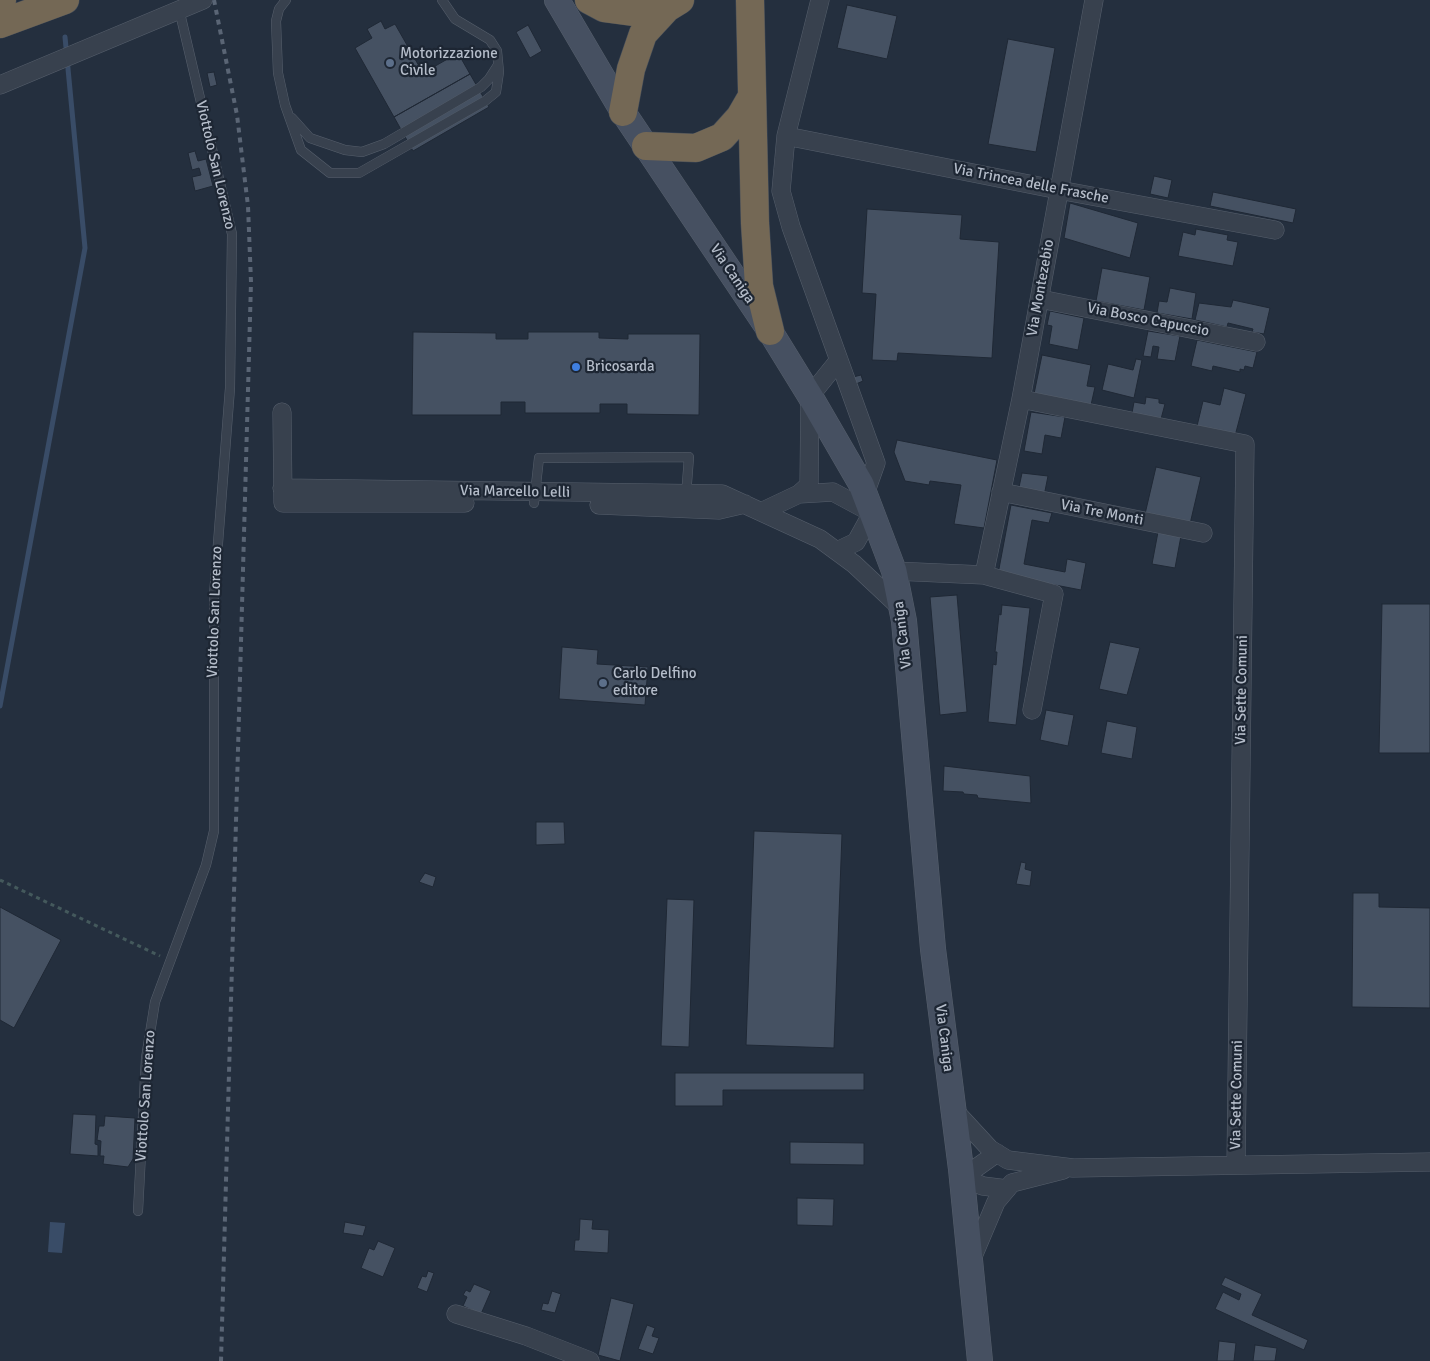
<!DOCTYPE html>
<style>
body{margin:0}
canvas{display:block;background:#242f3e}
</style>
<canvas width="1430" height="1361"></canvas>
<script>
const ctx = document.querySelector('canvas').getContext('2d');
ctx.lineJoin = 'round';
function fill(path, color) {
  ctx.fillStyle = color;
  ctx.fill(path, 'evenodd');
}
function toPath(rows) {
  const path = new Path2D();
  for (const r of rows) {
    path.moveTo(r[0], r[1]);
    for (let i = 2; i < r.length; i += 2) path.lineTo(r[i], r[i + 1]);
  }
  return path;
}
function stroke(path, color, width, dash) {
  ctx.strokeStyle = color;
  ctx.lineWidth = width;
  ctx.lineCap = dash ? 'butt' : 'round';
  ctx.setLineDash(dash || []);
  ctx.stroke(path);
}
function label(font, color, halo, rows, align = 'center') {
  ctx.font = font + ' Signika,sans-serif';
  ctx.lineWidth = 4.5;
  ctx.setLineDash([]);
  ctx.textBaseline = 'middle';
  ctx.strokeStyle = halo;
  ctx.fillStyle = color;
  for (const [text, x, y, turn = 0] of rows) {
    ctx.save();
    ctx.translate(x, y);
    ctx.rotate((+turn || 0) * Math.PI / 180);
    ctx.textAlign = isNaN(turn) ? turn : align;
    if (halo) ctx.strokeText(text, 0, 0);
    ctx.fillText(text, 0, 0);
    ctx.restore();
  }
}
const water = toPath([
 [50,1222,65,1223,62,1253,48,1252]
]);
const stream = toPath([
 [0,706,85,248,65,37]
]);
const building = toPath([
 [847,5,897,16,887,59,837,48,847,5],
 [381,21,385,29,395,24,423,73,458,53,470,74,394,117,355,48,372,38,367,29,381,21],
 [528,25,542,51,530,58,516,32,528,25],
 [1008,39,1055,48,1036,152,988,144,1008,39],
 [214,72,217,85,210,87,207,73,214,72],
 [470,74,489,107,413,151,394,117,470,74],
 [195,151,198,161,206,159,213,186,195,191,192,177,201,175,199,168,192,170,188,153,195,151],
 [1154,176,1172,180,1168,198,1150,194,1154,176],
 [1213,192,1296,209,1293,223,1210,206,1213,192],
 [1070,203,1138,223,1130,258,1064,238,1070,203],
 [867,209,962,215,960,239,999,242,992,358,898,353,897,361,872,360,876,294,862,293,867,209],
 [1196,229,1228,235,1227,240,1238,242,1233,266,1178,256,1183,232,1195,235,1196,229],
 [1102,268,1150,277,1144,310,1096,301,1102,268],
 [1170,288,1196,293,1192,319,1157,313,1159,301,1167,302,1170,288],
 [1233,300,1270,308,1264,334,1252,332,1253,329,1228,323,1227,327,1195,320,1199,303,1231,307,1233,300],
 [1050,311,1084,318,1078,350,1049,344,1052,326,1047,325,1050,311],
 [1148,331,1180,336,1175,361,1157,359,1159,347,1153,346,1151,357,1143,356,1148,331],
 [413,332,496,333,496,339,528,339,528,332,599,332,599,338,628,339,628,334,700,334,699,415,627,414,627,404,600,404,600,413,525,413,525,402,501,402,501,415,412,415,413,332],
 [1197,340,1257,352,1253,368,1245,366,1244,370,1240,369,1240,372,1213,366,1212,371,1191,366,1197,340],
 [1042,355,1091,365,1087,386,1095,387,1091,405,1034,394,1042,355],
 [1136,359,1142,360,1134,398,1102,390,1108,364,1133,370,1136,359],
 [861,375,863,381,856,384,853,377,861,375],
 [1224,388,1246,394,1235,436,1197,426,1203,401,1220,405,1224,388],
 [1146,397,1159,399,1159,403,1165,404,1161,419,1132,413,1134,402,1145,404,1146,397],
 [1031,412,1065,417,1061,438,1045,435,1042,454,1024,451,1031,412],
 [897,440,997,460,984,528,954,524,961,485,930,481,929,485,905,481,894,452,897,440],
 [1156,467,1201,477,1190,524,1145,514,1156,467],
 [1022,473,1048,476,1044,496,1018,492,1022,473],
 [1011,505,1052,513,1049,523,1032,520,1024,564,1065,572,1067,559,1086,563,1081,590,998,574,1011,505],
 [1158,532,1181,536,1175,568,1152,564,1158,532],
 [957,595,967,712,940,715,930,597,957,595],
 [1382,604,1430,604,1430,753,1379,753,1382,604],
 [1002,605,1030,608,1016,725,988,722,993,664,996,665,997,652,995,652,999,614,1001,615,1002,605],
 [1110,642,1140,648,1127,695,1099,689,1110,642],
 [562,647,598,650,597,664,648,667,645,705,559,699,562,647],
 [1046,710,1074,715,1068,746,1040,740,1046,710],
 [1107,721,1137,727,1132,759,1101,753,1107,721],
 [944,766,1030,776,1031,803,978,798,977,795,964,794,963,792,943,791,944,766],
 [536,822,564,822,565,844,536,845,536,822],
 [754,831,842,834,834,1048,746,1045,754,831],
 [1021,862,1026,863,1025,869,1032,871,1030,886,1016,884,1021,862],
 [425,873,436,877,433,887,419,882,425,873],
 [1353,893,1379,893,1379,907,1430,908,1430,1008,1352,1007,1353,893],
 [667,899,694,900,689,1047,661,1046,667,899],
 [0,907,61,940,14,1028,0,1020,0,907],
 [675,1073,864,1073,864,1090,723,1090,723,1106,675,1106,675,1073],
 [73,1114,96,1115,95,1144,98,1145,98,1156,70,1154,73,1114],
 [105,1116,135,1118,133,1159,128,1167,103,1164,104,1156,100,1156,101,1141,97,1140,99,1126,104,1126,105,1116],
 [790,1142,864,1143,864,1165,790,1164,790,1142],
 [797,1198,834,1199,833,1226,797,1225,797,1198],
 [580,1219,593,1220,592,1229,609,1230,608,1253,574,1251,575,1240,579,1240,580,1219],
 [345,1222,366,1226,363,1236,343,1233,345,1222],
 [378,1241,395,1248,383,1277,361,1268,369,1248,374,1250,378,1241],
 [428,1271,434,1273,427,1292,417,1288,422,1276,426,1277,428,1271],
 [1225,1277,1262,1294,1252,1315,1308,1340,1304,1350,1215,1309,1223,1292,1239,1300,1241,1294,1221,1285,1225,1277],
 [474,1284,491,1291,481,1314,463,1306,467,1297,463,1295,466,1290,470,1292,474,1284],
 [552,1291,561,1294,555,1313,541,1310,543,1303,548,1304,552,1291],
 [611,1298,634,1304,620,1361,598,1355,611,1298],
 [647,1325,655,1328,652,1336,659,1338,653,1354,638,1349,647,1325],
 [1219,1341,1236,1343,1234,1361,1217,1361,1219,1341],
 [1255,1345,1277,1348,1275,1361,1253,1361,1255,1345]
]);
const path = toPath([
 [0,880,160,956]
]);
const lane = toPath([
 [286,0,279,9,276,21,278,73,285,105,301,150,330,173,359,173,485,101,496,92,499,72,497,51,490,40,455,19,442,0],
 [292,118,310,138,345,150,362,152,384,144,481,87,489,79,498,65],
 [534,503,539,458,689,457,686,496],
 [138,1211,146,1058,155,1002,206,865,214,831,214,595,230,388,232,234,179,9]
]);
const street = toPath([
 [820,0,786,136,781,191,791,227,876,463,865,494],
 [0,85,203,0],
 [786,136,1059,190,1275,230],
 [1040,299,1256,342],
 [1021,399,1245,444,1236,1165],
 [282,412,283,503,465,503],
 [282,488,722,494,820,539,854,564,902,609],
 [1001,492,1203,533],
 [799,494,833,492,872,513,856,542,837,551],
 [599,505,719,510,745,504],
 [763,511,799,494,809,485,810,396,839,360],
 [894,571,984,575,1021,399,1094,0],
 [984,575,1054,594,1032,710],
 [954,1110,990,1149,1008,1160,1073,1168,1430,1162],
 [997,1153,962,1178,983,1186,1007,1189],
 [971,1261,996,1202,1012,1183,1063,1170],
 [456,1314,526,1336,590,1361]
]);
const secondary = toPath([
 [557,0,623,112,770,331,810,396,861,484,894,571,904,621,933,949,961,1169,980,1361]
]);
const highway = toPath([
 [589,0,604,8,634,12,667,8],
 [750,0,755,223,759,286,770,331],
 [0,1,2,0],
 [0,24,65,0],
 [623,112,631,69,643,34,667,8,680,0],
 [646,146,696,148,722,137,740,117,751,98]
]);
const rail = toPath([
 [214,0,237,115,248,206,251,282,221,1361]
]);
const markers = [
 [390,63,5,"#5c6f8a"],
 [576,367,5,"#3f7fe0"],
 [603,683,5,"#5c6f8a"]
];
const poiNames = [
 ["Motorizzazione",400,54],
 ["Civile",400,71],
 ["Bricosarda",586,367],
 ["Carlo Delfino",613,674],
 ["editore",613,691]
];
const streetNames = [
 ["Viottolo San Lorenzo",215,165,77],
 ["Via Trincea delle Frasche",1031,184,11],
 ["Via Caniga",732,274,56],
 ["Via Montezebio",1041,288,-80],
 ["Via Bosco Capuccio",1148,320,11],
 ["Via Marcello Lelli",515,492,1],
 ["Via Tre Monti",1102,513,11],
 ["Viottolo San Lorenzo",215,612,-88],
 ["Via Caniga",903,635,-97],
 ["Via Sette Comuni",1242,690,-89],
 ["Via Caniga",944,1038,83],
 ["Via Sette Comuni",1237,1095,-89],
 ["Viottolo San Lorenzo",146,1096,-86]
];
fill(water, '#394c67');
stroke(stream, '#394c67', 5);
fill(building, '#455162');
stroke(building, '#1f2835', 1);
stroke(lane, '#565f6c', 10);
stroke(street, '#565f6c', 19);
stroke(secondary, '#565f6c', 26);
stroke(highway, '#434c59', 29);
stroke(path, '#44595c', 3, [4, 4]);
stroke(lane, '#38414e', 9);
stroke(street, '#38414e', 18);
stroke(secondary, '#465061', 25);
stroke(highway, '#746855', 28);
stroke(rail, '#5a6575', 4, [5, 5]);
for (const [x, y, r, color] of markers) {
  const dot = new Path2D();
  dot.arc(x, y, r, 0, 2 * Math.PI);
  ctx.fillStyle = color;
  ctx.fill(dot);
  stroke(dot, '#1d2633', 2);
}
label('15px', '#b4bcc9', '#1d2633', poiNames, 'left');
label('15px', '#b4bcc9', '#1d2633', streetNames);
</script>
